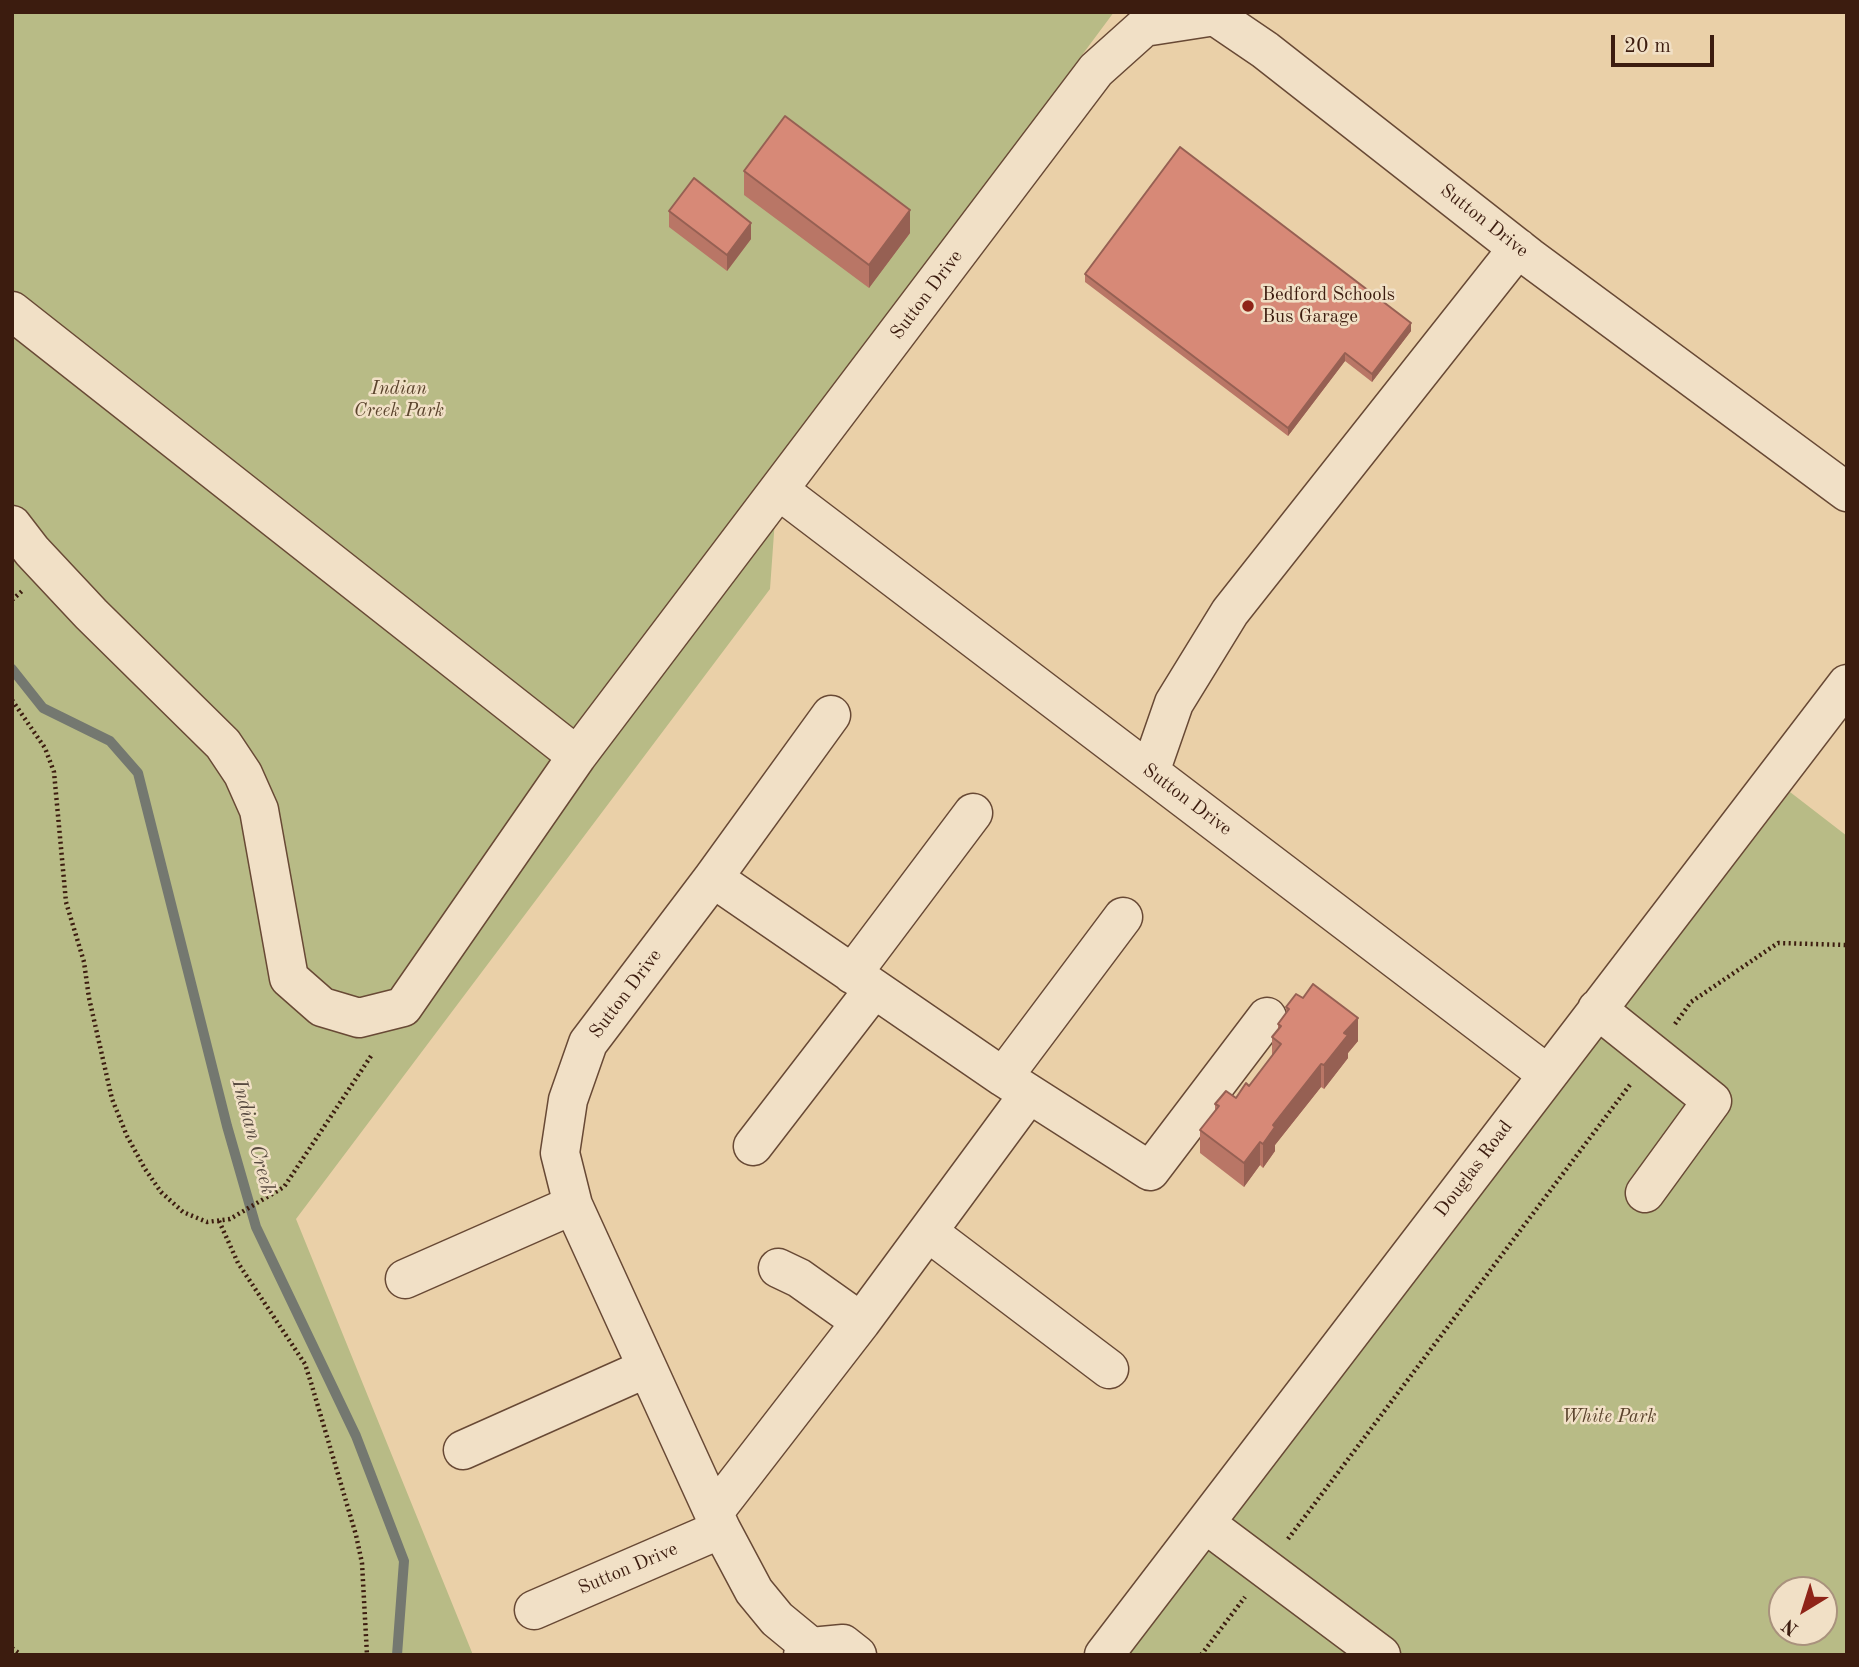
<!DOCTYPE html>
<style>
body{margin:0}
#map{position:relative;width:1859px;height:1667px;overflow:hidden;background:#ead0a8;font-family:"Old Standard TT",serif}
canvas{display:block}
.frame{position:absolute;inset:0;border:14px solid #3c1c0f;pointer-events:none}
.north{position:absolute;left:1768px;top:1576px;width:70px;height:70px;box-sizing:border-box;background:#f1e0c6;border:2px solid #a9927d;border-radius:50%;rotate:218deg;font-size:19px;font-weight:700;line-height:28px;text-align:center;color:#3c1c0f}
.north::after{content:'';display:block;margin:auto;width:24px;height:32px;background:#8f2418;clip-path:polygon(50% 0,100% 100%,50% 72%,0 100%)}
.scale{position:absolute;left:1611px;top:35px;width:103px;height:32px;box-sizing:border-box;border:4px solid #3c1c0f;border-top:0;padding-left:9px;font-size:21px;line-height:24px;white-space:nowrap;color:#3c1c0f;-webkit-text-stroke:5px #f1e0c6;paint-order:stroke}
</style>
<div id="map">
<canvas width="1859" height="1667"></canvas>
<div class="frame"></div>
<div class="north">N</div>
<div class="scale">20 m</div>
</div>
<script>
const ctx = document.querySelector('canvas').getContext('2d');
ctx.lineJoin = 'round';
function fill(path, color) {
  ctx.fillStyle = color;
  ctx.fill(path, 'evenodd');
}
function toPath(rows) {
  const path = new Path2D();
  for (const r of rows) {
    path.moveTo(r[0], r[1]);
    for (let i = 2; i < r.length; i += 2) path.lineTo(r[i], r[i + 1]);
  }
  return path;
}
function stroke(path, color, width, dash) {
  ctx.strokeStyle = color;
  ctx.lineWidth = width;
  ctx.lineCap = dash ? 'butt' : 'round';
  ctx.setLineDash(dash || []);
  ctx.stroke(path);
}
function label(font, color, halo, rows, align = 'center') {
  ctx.font = font + ' "Old Standard TT",serif';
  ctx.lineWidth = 5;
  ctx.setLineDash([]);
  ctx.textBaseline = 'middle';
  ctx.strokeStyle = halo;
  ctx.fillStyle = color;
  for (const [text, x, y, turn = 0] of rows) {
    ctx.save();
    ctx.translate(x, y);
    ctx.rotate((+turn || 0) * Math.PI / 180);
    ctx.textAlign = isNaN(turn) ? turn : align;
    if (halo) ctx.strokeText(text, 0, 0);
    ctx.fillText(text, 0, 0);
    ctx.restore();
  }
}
const green = toPath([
 [12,12,1114,12,779,463,770,589,296,1219,473,1655,12,1655],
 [1790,792,1847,836,1847,1655,1125,1655],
 [1782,1590,1824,1590,1824,1632,1782,1632]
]);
const stream = toPath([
 [12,669,43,708,110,741,138,773,227,1126,256,1227,356,1436,404,1561,397,1655]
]);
const path = toPath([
 [12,600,22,591],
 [12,700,45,748,54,772,66,902,84,962,89,998,112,1099,127,1136,145,1169,161,1192,183,1212,207,1222,230,1219,284,1187,373,1053],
 [1675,1024,1691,1002,1778,943,1847,945],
 [219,1221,238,1263,305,1364,312,1386,356,1535,362,1563,367,1655],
 [1288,1539,1632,1082],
 [12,1648,21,1655],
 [1201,1655,1245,1597]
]);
const minor = toPath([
 [12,311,577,756,1096,70,1144,27,1215,16,1265,50,1529,257,1847,492],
 [780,491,1547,1074],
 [12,525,32,551,91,614,223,744,243,774,259,810,289,978,322,1007,359,1018,403,1007,577,756],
 [1150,772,1174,703,1230,612,1518,248],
 [713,878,1003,1077,1150,1171,1267,1017],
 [852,974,973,813],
 [1597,1009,1712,1101,1645,1193],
 [1003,1077,1123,917],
 [753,1146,874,989],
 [928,1232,1109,1369],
 [778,1268,799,1278,861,1322],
 [405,1279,573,1205],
 [463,1450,647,1368],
 [714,1512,861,1322,1029,1094],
 [1206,1524,1381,1655],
 [534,1610,721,1529],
 [803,1655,811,1647,843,1644,857,1655],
 [813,1655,811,1647,777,1619,754,1591,721,1529,573,1205,560,1153,568,1100,588,1043,713,878,831,715],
 [1104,1655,1847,684]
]);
const wall = toPath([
 [744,171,910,233,869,288,744,195],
 [669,211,751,239,727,271,669,227],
 [1085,274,1411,331,1372,382,1345,361,1288,436,1085,282],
 [1286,1007,1358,1041,1348,1053,1348,1058,1324,1089,1321,1087,1275,1145,1275,1151,1263,1168,1260,1165,1244,1187,1200,1153,1200,1130,1215,1111,1215,1104,1236,1098,1249,1086,1272,1056,1272,1037,1278,1029,1278,1024,1286,1014]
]);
const shadedWall = toPath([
 [910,210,910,233,869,288,869,265],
 [751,223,751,239,727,271,727,255],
 [1411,323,1411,331,1372,382,1372,374],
 [1345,353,1345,361,1288,436,1288,428],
 [1358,1018,1358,1041,1348,1053,1348,1058,1324,1089,1324,1065,1344,1033],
 [1321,1064,1321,1087,1275,1145,1275,1151,1263,1168,1263,1144,1273,1125],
 [1260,1142,1260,1165,1244,1187,1244,1163]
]);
const building = toPath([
 [785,116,910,210,869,265,744,171,785,116],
 [1180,147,1411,323,1372,374,1345,353,1288,428,1085,274,1180,147],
 [694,178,751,223,727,255,669,211,694,178],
 [1313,984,1358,1018,1344,1033,1348,1035,1324,1065,1321,1064,1273,1125,1275,1127,1263,1144,1260,1142,1244,1163,1200,1130,1219,1106,1215,1104,1226,1091,1236,1098,1246,1083,1249,1086,1281,1044,1272,1037,1281,1026,1278,1024,1289,1009,1286,1007,1296,994,1303,998,1313,984]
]);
const markers = [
 [1248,306,7,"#8f2418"]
];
const streetNames = [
 ["Sutton Drive",1484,221,38],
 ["Sutton Drive",927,295,-53],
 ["Sutton Drive",1187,800,37],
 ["Sutton Drive",626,994,-53],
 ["Douglas Road",1474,1169,-53],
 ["Sutton Drive",628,1569,-23]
];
const poiNames = [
 ["Bedford Schools",1262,295],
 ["Bus Garage",1262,317]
];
const parkNames = [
 ["Indian",399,389],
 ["Creek Park",399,411],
 ["White Park",1609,1417]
];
const waterNames = [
 ["Indian Creek",253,1137,75]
];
fill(green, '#b8bb86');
stroke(stream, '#747870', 10);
stroke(minor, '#684935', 41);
stroke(path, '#3c1c0f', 4.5, [2, 3.5]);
stroke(minor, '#f1e0c6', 38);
fill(wall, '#b97666');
fill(shadedWall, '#966053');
fill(building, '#d78977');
stroke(building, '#966053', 2);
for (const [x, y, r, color] of markers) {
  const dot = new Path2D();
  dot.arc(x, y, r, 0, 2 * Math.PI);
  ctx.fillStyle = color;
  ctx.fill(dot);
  stroke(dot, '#f1e0c6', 2.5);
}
label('19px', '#3c1c0f', '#f1e0c6', streetNames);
label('19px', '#3c1c0f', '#f1e0c6', poiNames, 'left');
label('italic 19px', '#5b442d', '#f1e0c6', parkNames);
label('italic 21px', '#584a40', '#f1e0c6', waterNames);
</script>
